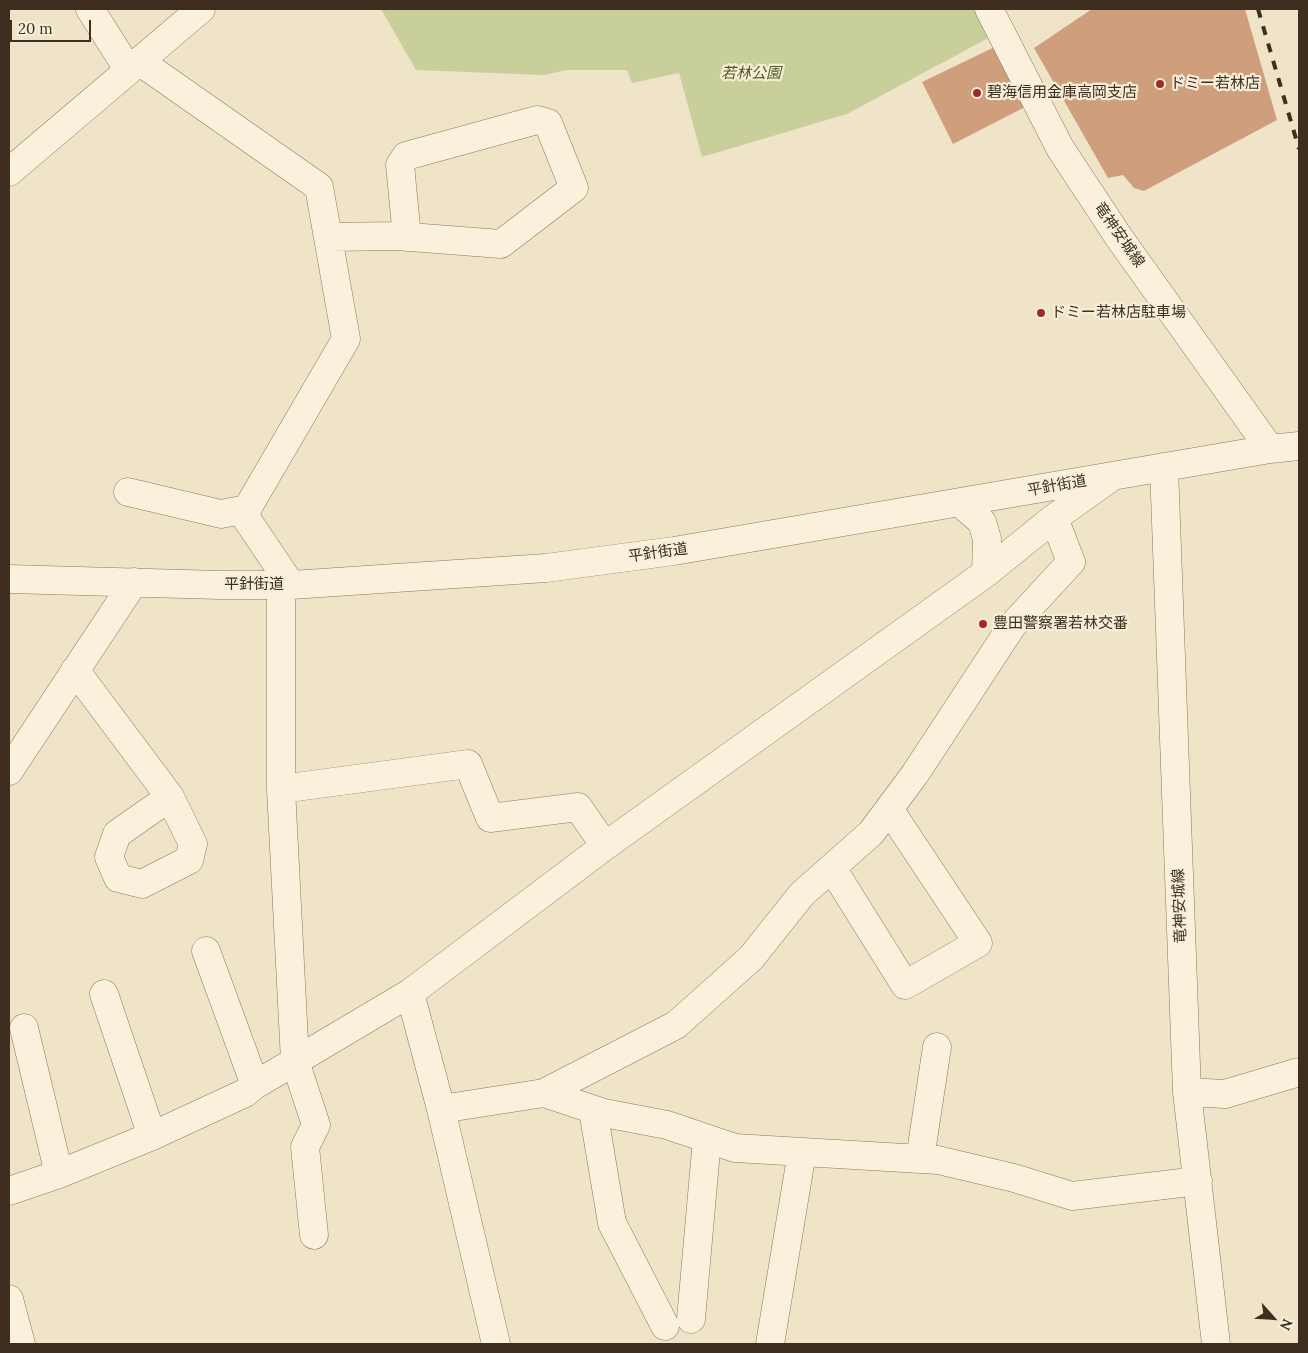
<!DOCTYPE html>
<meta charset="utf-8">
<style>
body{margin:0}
#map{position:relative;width:1308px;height:1353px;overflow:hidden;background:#f0e4c8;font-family:Lora,serif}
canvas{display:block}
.frame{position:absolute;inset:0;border:10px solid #3d2e20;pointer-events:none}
.north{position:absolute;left:1248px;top:1293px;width:50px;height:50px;-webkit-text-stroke:4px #f7eed8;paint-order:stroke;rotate:116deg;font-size:14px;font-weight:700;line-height:20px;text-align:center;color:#3d2e20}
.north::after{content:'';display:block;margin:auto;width:18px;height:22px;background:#3d2e20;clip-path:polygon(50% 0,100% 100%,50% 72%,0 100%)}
.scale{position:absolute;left:10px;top:20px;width:81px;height:22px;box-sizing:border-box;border:2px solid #3d2e20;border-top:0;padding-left:6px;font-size:15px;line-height:18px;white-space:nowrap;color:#3d2e20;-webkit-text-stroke:4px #f7eed8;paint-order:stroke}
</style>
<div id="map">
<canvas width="1308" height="1353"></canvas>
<div class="frame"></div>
<div class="north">N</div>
<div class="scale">20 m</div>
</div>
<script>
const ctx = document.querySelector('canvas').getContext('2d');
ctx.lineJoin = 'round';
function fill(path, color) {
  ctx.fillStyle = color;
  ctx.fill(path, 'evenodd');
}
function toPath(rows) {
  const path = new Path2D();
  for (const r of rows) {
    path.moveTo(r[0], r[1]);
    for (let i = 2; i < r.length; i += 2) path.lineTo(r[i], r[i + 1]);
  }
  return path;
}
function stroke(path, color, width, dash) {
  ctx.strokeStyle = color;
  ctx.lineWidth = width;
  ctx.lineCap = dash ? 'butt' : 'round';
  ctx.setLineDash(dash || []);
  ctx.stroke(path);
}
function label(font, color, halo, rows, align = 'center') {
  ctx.font = font + ' Lora,"Noto Sans JP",serif';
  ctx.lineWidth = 4.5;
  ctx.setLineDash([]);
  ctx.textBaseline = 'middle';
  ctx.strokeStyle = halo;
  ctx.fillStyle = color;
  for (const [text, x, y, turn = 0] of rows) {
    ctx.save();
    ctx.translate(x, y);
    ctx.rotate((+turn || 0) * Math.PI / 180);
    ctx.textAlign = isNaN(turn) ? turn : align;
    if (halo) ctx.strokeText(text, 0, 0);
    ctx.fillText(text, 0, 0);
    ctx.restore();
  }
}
const green = toPath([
 [381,9,978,9,994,35,847,114,702,157,679,73,632,83,627,70,567,70,544,75,416,70]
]);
const building = toPath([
 [1092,9,1245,9,1277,120,1144,191,1134,188,1123,175,1108,178,1034,48],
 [1003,43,1031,104,953,144,922,82]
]);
const minor = toPath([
 [90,9,128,69],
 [989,9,1060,148,1120,239,1270,449],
 [139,61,319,187,346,339,247,509,246,518,291,585],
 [9,172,201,9],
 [330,237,397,236,501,244,574,188,548,123,537,120,406,156,400,165,407,237],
 [1164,467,1187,1092,1216,1344],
 [128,492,221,514,247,509],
 [960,503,982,522,987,539,986,573],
 [9,579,220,585,291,585,546,568,674,551,1270,449,1299,446],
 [281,585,281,789,295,1061,316,1125,305,1147,314,1235],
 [75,670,170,797,193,844,189,860,142,884,118,878,109,857,117,834,170,797],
 [9,771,134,582],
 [281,789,468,764,490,818,578,807,605,846],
 [832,868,905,985,978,943,889,809],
 [206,951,255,1085],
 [410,993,441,1109,496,1344],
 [104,994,152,1136],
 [24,1028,59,1174],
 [1187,1092,1225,1094,1299,1072],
 [544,1093,604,1113,667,1125,735,1148,938,1160,1014,1178,1072,1196,1198,1181],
 [441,1109,544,1093,676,1025,751,958,802,894,871,833,915,774,1012,626,1071,562,1054,518],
 [593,1110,612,1223,665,1326],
 [920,1159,937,1047],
 [9,1191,59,1174,152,1136,245,1093,255,1085,410,993,605,846,986,573,1054,518,1113,476],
 [9,1299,21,1344],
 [691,1319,707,1139],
 [770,1344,802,1152]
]);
const rail = toPath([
 [1258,9,1299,149]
]);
const markers = [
 [1160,84,5,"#9e2a2b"],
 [977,93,5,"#9e2a2b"],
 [1041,313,5,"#9e2a2b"],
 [983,624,5,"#9e2a2b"]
];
const parkNames = [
 ["若林公園",751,74]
];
const poiNames = [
 ["ドミー若林店",1170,84],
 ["碧海信用金庫高岡支店",987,93],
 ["ドミー若林店駐車場",1051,313],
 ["豊田警察署若林交番",993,624]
];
const streetNames = [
 ["竜神安城線",1119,235,55],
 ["平針街道",1057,486,-10],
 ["平針街道",658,553,-8],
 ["平針街道",254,585],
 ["竜神安城線",1180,906,-92]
];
fill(green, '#c9cf9b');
fill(building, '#cf9f7d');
stroke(minor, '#8d765c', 29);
stroke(minor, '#faf1dc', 28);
stroke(rail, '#3d2e20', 4, [9, 9]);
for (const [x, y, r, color] of markers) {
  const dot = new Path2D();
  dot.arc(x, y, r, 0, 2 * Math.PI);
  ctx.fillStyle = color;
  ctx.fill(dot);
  stroke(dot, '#f7eed8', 2);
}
label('italic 15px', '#4d5a26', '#f7eed8', parkNames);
label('15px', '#3d2e20', '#f7eed8', poiNames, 'left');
label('15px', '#3d2e20', '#f7eed8', streetNames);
</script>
